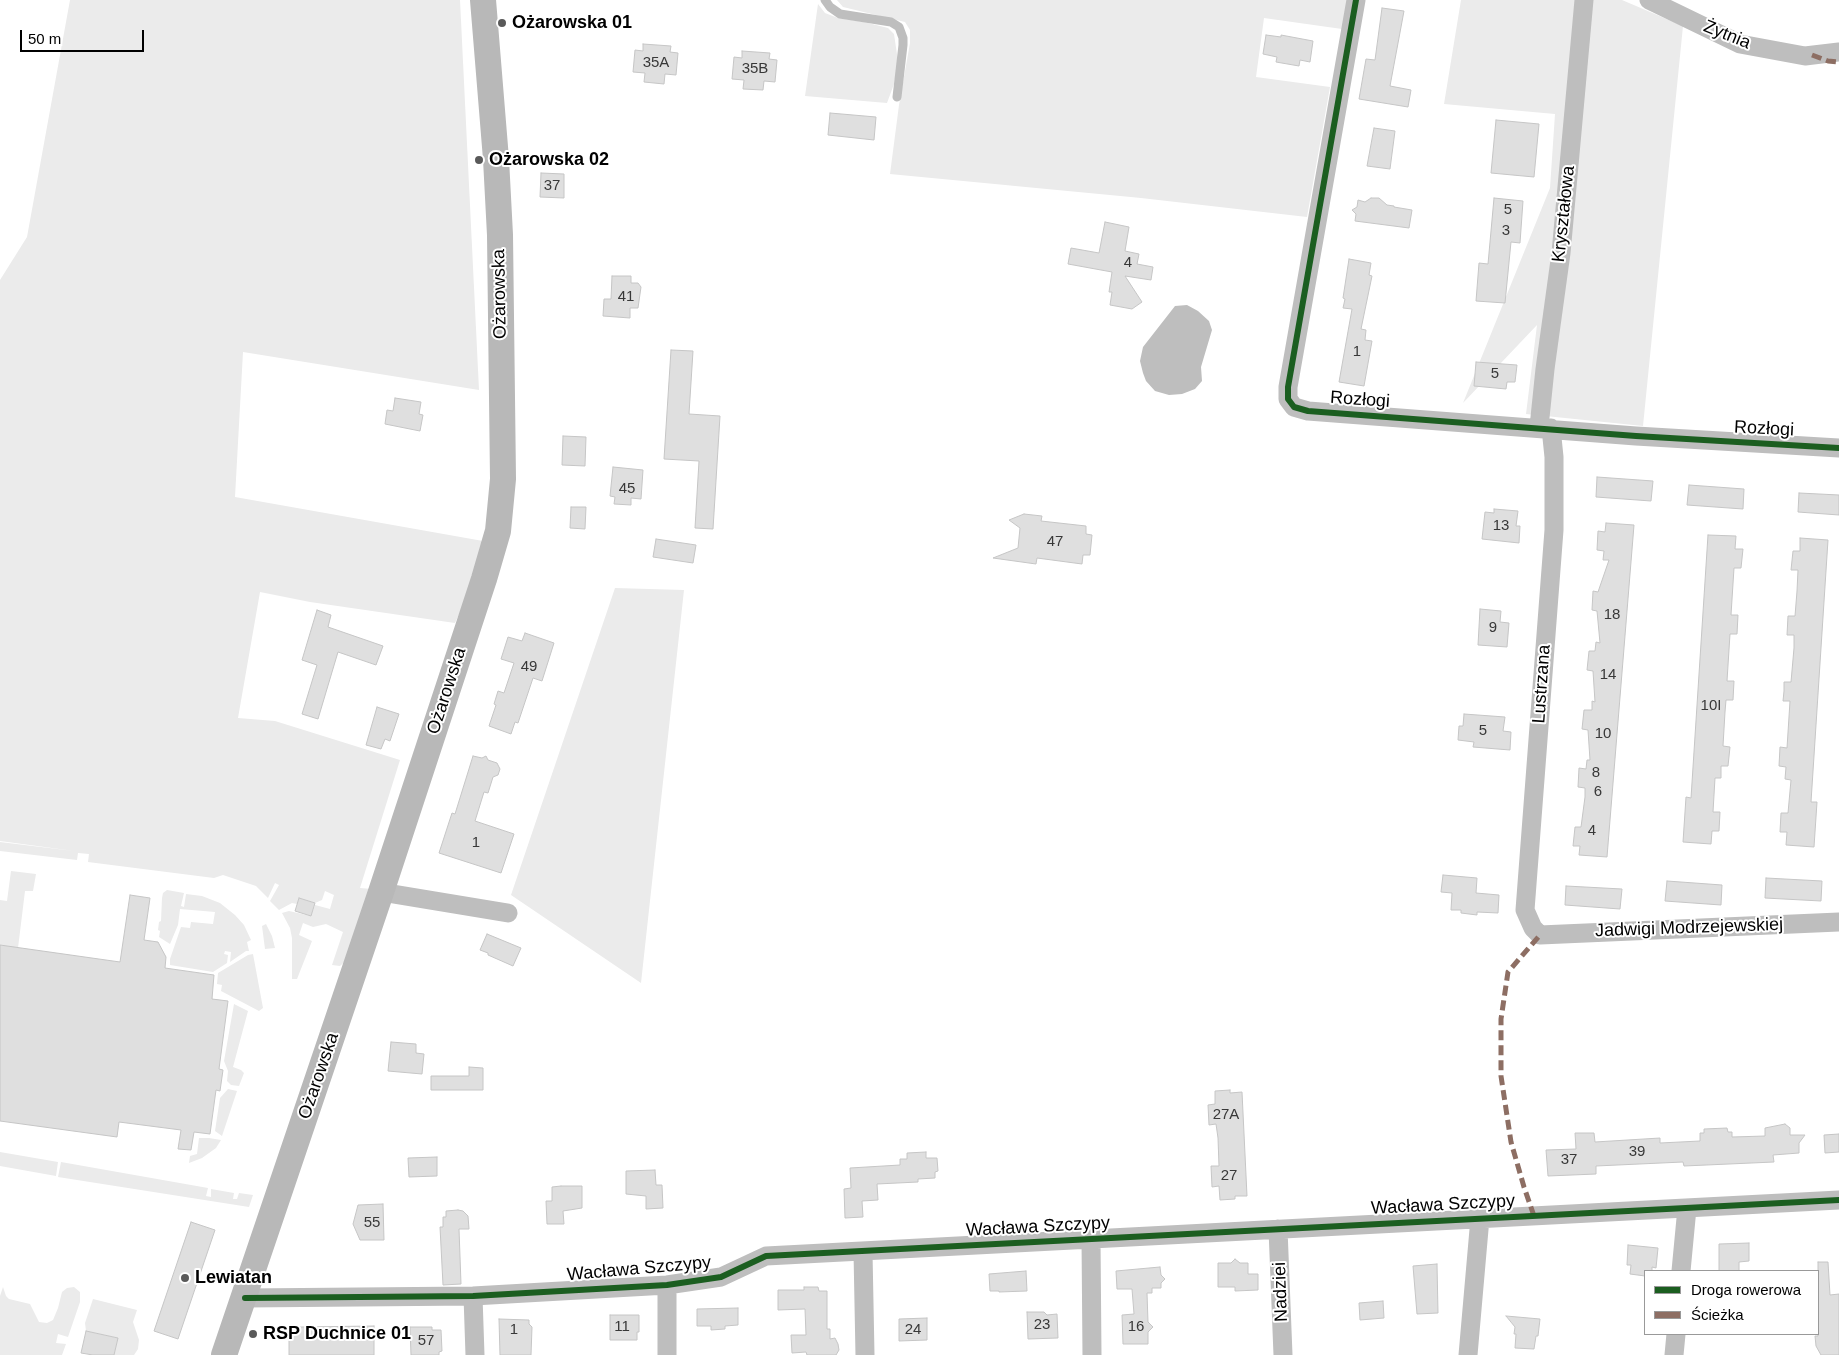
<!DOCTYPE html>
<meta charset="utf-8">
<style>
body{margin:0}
#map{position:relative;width:1839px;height:1355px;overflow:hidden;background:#fff;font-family:Helvetica,sans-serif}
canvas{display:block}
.legend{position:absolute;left:1644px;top:1270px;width:175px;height:65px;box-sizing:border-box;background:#fff;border:1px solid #999;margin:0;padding:6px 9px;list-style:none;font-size:15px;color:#000}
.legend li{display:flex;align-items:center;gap:10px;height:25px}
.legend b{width:25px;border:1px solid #999}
.scale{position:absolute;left:20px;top:30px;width:124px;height:22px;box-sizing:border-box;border:2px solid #000;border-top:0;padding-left:6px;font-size:15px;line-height:18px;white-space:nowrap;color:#000;-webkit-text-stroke:4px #fff;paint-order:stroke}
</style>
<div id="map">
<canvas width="1839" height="1355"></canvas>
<ul class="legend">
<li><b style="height:6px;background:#1b5e20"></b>Droga rowerowa</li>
<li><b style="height:6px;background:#8d6e63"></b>Ścieżka</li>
</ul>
<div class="scale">50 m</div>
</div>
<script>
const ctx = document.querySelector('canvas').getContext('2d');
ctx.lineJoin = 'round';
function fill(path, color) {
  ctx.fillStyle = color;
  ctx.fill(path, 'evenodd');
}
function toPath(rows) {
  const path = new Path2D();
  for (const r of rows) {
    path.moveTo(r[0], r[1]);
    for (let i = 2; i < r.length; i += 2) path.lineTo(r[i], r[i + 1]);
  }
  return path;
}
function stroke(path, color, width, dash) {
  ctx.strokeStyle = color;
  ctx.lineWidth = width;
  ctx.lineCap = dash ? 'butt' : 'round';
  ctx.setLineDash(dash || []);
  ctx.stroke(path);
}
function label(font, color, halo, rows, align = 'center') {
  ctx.font = font + ' Helvetica,sans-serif';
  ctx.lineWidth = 4;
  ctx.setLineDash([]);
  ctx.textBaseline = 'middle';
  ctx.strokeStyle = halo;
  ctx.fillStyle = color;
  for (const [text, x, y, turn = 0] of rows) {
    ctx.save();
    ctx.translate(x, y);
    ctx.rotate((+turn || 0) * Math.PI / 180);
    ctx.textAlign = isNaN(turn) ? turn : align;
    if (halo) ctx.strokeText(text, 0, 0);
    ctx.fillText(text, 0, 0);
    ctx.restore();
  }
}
const green = toPath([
 [70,0,460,0,479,390,243,352,235,497,483,541,466,599,455,623,310,602,260,592,238,718,275,721,400,760,360,888,372,889,349,958,340,966,332,965,343,932,326,924,313,927,303,923,299,935,312,941,297,979,292,979,292,938,290,928,282,913,289,911,311,916,315,905,330,909,334,895,325,891,322,900,315,903,299,898,297,904,292,903,279,910,270,901,279,885,275,883,268,898,256,886,223,875,214,878,88,862,89,854,78,853,77,860,0,851,0,842,74,851,0,841,0,280,27,237],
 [837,0,1347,0,1342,29,1264,18,1256,77,1330,87,1307,217,1141,198,890,174,899,105,910,43,910,30,905,22,843,7],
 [1461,0,1622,0,1683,26,1643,426,1526,414,1537,325,1463,403,1550,188,1555,114,1444,104],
 [818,4,825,13,838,18,864,22,888,28,894,34,898,61,894,84,887,103,805,96],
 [615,588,684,590,641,983,511,895],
 [11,871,36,874,33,891,25,891,18,948,0,945,0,900,7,901],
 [167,890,184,893,181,906,184,907,186,894,202,896,220,903,235,915,244,925,251,940,247,942,249,951,246,951,230,962,231,952,225,951,224,954,228,955,227,963,213,972,170,965,170,959,181,927,190,928,191,922,213,924,215,912,180,909,178,925,170,944,159,937,160,931,158,930,159,922,161,921,162,898,163,893],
 [266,924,272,936,275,948,265,949,262,926],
 [253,954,263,1008,259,1011,221,991,222,985,217,984,218,973,248,955],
 [234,1004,248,1011,233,1067,241,1070,244,1073,239,1086,231,1085,227,1081,228,1071,224,1061],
 [228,1089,237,1091,222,1136,215,1131,220,1098],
 [199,1138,209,1138,221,1140,216,1148,202,1158,189,1163,190,1156,197,1154],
 [0,1152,58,1162,56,1176,0,1166],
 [61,1162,208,1188,206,1196,211,1197,211,1189,234,1193,233,1199,237,1199,239,1193,253,1195,249,1207,58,1177],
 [3,1287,6,1296,9,1299,30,1304,39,1322,47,1323,53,1320,58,1308,62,1292,67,1288,74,1287,80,1292,80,1302,68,1337,58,1334,56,1343,66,1344,62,1355,0,1355,0,1296],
 [93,1299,137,1310,133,1322,139,1340,138,1349,134,1355,114,1355,118,1338,86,1331,85,1323]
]);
const water = toPath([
 [1187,305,1198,311,1209,321,1212,330,1201,367,1202,381,1195,389,1182,394,1169,395,1155,391,1146,381,1143,373,1140,361,1143,347,1175,306]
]);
const building = toPath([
 [1382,8,1404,11,1390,86,1411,90,1408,107,1359,99,1366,59,1375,60,1382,8],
 [1266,35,1281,37,1281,35,1313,41,1310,62,1300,60,1299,66,1276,62,1277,57,1263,54,1266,35],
 [643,44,671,46,670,52,678,53,676,75,665,74,664,84,644,82,645,73,633,72,635,50,643,51,643,44],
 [742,51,770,53,769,59,777,60,775,82,764,81,763,90,743,89,744,80,732,79,734,57,742,58,742,51],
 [830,113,876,117,874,140,828,135,830,113],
 [1496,120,1539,124,1534,177,1491,173,1496,120],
 [1374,128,1395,131,1390,169,1367,166,1374,128],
 [541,173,564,174,564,198,540,197,541,173],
 [1371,198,1379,198,1387,205,1394,206,1394,207,1412,210,1409,228,1355,221,1356,214,1352,210,1357,207,1358,200,1365,202,1371,198],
 [1494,198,1523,201,1520,243,1511,242,1505,303,1476,301,1479,263,1488,264,1494,198],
 [1105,222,1129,227,1125,251,1139,254,1137,264,1153,267,1151,280,1125,276,1142,302,1132,309,1110,305,1112,292,1109,292,1112,272,1068,264,1071,248,1099,253,1105,222],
 [1349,259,1371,263,1369,275,1372,276,1361,329,1366,330,1365,340,1372,341,1364,386,1339,382,1352,309,1343,308,1345,299,1343,298,1349,259],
 [612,276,631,276,631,283,638,283,641,287,638,308,630,308,630,318,603,316,604,299,611,299,612,276],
 [671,350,693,351,689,414,720,416,713,529,695,528,699,461,664,459,671,350],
 [1476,362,1517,365,1515,382,1507,382,1506,389,1474,386,1476,362],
 [395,398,421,402,419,414,423,415,420,431,385,424,387,410,393,411,395,398],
 [563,436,586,437,585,466,562,465,563,436],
 [613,467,643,470,641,499,631,498,631,505,614,504,615,497,610,496,613,467],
 [1597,477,1653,481,1651,501,1596,497,1597,477],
 [1689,485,1744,489,1743,509,1687,505,1689,485],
 [1799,493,1839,495,1839,515,1798,512,1799,493],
 [571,507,586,507,585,529,570,528,571,507],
 [1494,509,1518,511,1516,526,1520,526,1519,543,1482,539,1485,512,1494,513,1494,509],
 [1024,514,1042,516,1041,521,1086,526,1086,534,1092,535,1090,555,1083,555,1082,564,1037,558,1036,564,993,558,1018,548,1020,528,1009,520,1024,514],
 [1606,523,1634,525,1607,857,1579,855,1580,846,1573,846,1575,827,1581,827,1585,797,1585,788,1578,787,1579,768,1586,769,1587,760,1590,760,1588,730,1582,729,1584,710,1592,710,1592,701,1595,702,1593,671,1587,670,1589,651,1595,651,1596,642,1600,643,1597,611,1592,610,1593,591,1598,592,1609,560,1603,560,1604,551,1597,550,1598,531,1605,532,1606,523],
 [1708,535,1736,536,1735,549,1743,549,1741,568,1734,568,1731,615,1738,615,1737,634,1730,634,1727,681,1734,681,1733,700,1726,700,1725,712,1723,746,1730,747,1728,766,1721,766,1721,778,1715,778,1713,812,1720,812,1719,831,1712,831,1711,844,1683,842,1686,797,1691,798,1708,535],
 [1800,538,1828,540,1811,802,1817,802,1814,847,1786,845,1787,832,1780,832,1781,813,1788,813,1791,780,1785,779,1786,767,1779,766,1780,747,1787,748,1790,701,1783,701,1784,691,1784,682,1791,682,1794,648,1794,635,1787,635,1788,616,1795,616,1797,591,1798,570,1791,570,1793,551,1800,551,1800,538],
 [656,539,696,545,693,563,653,557,656,539],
 [1480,609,1501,611,1500,622,1509,623,1507,647,1478,645,1480,609],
 [317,610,331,615,328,627,383,646,376,665,338,652,318,719,302,714,317,665,302,660,317,610],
 [525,633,554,643,542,681,533,678,518,723,515,722,511,734,489,726,496,705,494,704,498,691,504,693,514,663,501,659,508,637,522,641,525,633],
 [377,707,399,714,390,741,385,739,381,749,366,745,377,707],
 [1464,714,1505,717,1503,731,1511,732,1510,750,1473,747,1474,742,1458,740,1459,726,1463,726,1464,714],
 [473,756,482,758,486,756,488,760,497,763,500,769,498,775,493,777,488,793,484,792,475,821,514,834,501,873,439,853,452,813,455,814,473,756],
 [1443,875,1477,878,1476,893,1499,895,1498,913,1477,912,1477,915,1461,913,1461,910,1451,910,1452,893,1441,892,1443,875],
 [1766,878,1822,881,1821,901,1765,898,1766,878],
 [1667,881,1722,885,1721,905,1665,901,1667,881],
 [1566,886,1622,889,1620,909,1565,905,1566,886],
 [130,895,150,898,144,940,158,942,166,957,165,968,214,975,212,999,228,1001,219,1069,223,1070,220,1091,216,1090,210,1134,194,1132,191,1150,178,1149,181,1130,119,1122,117,1137,0,1121,0,945,120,962,130,895],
 [299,898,315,903,311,916,295,911,299,898],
 [487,934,521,948,513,966,488,955,488,953,480,950,487,934],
 [391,1042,416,1044,416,1053,424,1054,422,1074,388,1071,391,1042],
 [469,1067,483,1068,483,1090,431,1090,431,1076,469,1076,469,1067],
 [1230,1090,1230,1093,1242,1092,1247,1196,1235,1196,1235,1199,1220,1200,1219,1186,1212,1187,1211,1166,1219,1166,1218,1138,1216,1124,1209,1125,1208,1105,1215,1104,1215,1091,1230,1090],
 [1785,1124,1790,1128,1790,1135,1805,1135,1799,1143,1799,1153,1773,1155,1774,1162,1684,1166,1683,1162,1596,1166,1596,1174,1548,1176,1546,1150,1576,1149,1575,1133,1594,1133,1595,1142,1660,1138,1660,1143,1700,1141,1700,1133,1704,1133,1704,1129,1727,1128,1728,1132,1732,1132,1732,1137,1765,1136,1765,1128,1785,1124],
 [1839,1134,1839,1152,1825,1153,1824,1135,1839,1134],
 [926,1152,926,1158,937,1158,938,1171,935,1172,935,1178,918,1179,918,1182,877,1184,878,1200,862,1201,863,1217,845,1218,844,1189,851,1188,850,1168,900,1165,900,1159,907,1159,907,1153,926,1152],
 [437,1157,437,1176,409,1177,408,1158,437,1157],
 [655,1170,656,1185,662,1185,663,1208,646,1209,646,1196,626,1194,626,1171,655,1170],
 [561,1186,582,1186,582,1208,563,1211,564,1224,547,1224,546,1201,552,1201,552,1187,561,1186],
 [383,1204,384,1240,360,1240,353,1224,358,1205,383,1204],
 [458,1210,463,1211,468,1216,469,1229,459,1229,461,1284,443,1285,440,1227,443,1227,443,1217,446,1217,446,1211,458,1210],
 [191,1222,215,1230,178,1339,154,1331,191,1222],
 [1749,1243,1749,1261,1739,1262,1739,1271,1719,1271,1719,1244,1749,1243],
 [1628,1245,1658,1248,1656,1268,1652,1267,1652,1271,1645,1271,1645,1276,1630,1274,1631,1265,1627,1265,1628,1245],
 [1235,1259,1240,1263,1248,1263,1248,1274,1258,1274,1258,1290,1235,1291,1235,1287,1218,1287,1218,1263,1231,1263,1235,1259],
 [1818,1262,1828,1262,1830,1295,1839,1294,1839,1355,1821,1355,1816,1346,1815,1336,1818,1336,1818,1262],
 [1437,1264,1438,1313,1417,1314,1413,1266,1437,1264],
 [1160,1267,1161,1275,1165,1279,1161,1283,1161,1288,1152,1288,1152,1293,1147,1293,1148,1322,1153,1327,1148,1332,1148,1344,1123,1344,1122,1315,1134,1314,1132,1289,1117,1289,1116,1271,1160,1267],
 [1026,1271,1027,1291,999,1292,999,1291,990,1291,989,1274,1026,1271],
 [804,1287,818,1287,819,1291,827,1291,827,1329,830,1329,830,1339,835,1338,838,1344,839,1350,836,1355,807,1355,806,1352,792,1353,791,1335,806,1335,805,1309,778,1310,778,1290,804,1290,804,1287],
 [1383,1301,1384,1318,1360,1320,1359,1303,1383,1301],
 [738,1308,738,1325,725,1326,725,1329,711,1330,711,1326,697,1326,697,1309,738,1308],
 [1027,1312,1044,1312,1047,1315,1057,1314,1058,1338,1028,1339,1027,1312],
 [610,1315,639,1315,639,1332,637,1332,637,1340,610,1340,610,1315],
 [1506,1316,1540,1319,1538,1336,1536,1336,1534,1349,1515,1348,1516,1334,1514,1334,1515,1327,1506,1316],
 [927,1318,927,1340,899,1341,899,1319,927,1318],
 [499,1319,529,1320,529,1324,532,1327,531,1355,500,1355,499,1319],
 [374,1326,374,1355,289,1355,289,1333,300,1327,374,1326],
 [410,1327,432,1327,432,1330,441,1330,442,1351,439,1352,439,1355,411,1355,410,1327],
 [86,1331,118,1338,114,1355,93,1355,81,1353,86,1331]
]);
const lane = toPath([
 [825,0,830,7,840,14,891,22,899,27,903,38,903,45,897,97]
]);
const street = toPath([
 [1356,0,1288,387,1288,399,1294,407,1308,411,1636,436,1839,448],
 [1649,0,1740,44,1805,56,1839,52],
 [1539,427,1545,369,1561,253,1584,0],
 [1551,428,1554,457,1554,530,1525,910,1533,928,1540,935,1839,922],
 [381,892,508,913],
 [1278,1229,1283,1355],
 [1091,1239,1092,1355],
 [863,1252,865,1355],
 [1681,1271,1687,1208],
 [473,1296,475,1355],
 [245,1298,473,1296,667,1285,721,1277,766,1256,1839,1200],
 [667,1355,667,1285],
 [1468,1355,1480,1218],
 [1674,1355,1676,1334]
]);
const secondary = toPath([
 [224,1355,381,892,484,579,498,531,503,479,500,235,496,159,483,0]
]);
const quiet = toPath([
 [1812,55,1828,61,1839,62],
 [1534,1216,1524,1187,1511,1142,1501,1076,1501,1019,1508,972,1540,935]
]);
const cycleway = toPath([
 [1356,0,1288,387,1288,399,1294,407,1308,411,1636,436,1839,448],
 [245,1298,473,1296,667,1285,721,1277,766,1256,1839,1200]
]);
const markers = [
 [502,23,5,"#595959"],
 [479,160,5,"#595959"],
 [185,1278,5,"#595959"],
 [253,1334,5,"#595959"]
];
const numberNames = [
 ["35A",656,63],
 ["35B",755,69],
 ["37",552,186],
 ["5",1508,210],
 ["3",1506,231],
 ["4",1128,263],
 ["41",626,297],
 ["1",1357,352],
 ["5",1495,374],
 ["45",627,489],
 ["13",1501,526],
 ["47",1055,542],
 ["18",1612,615],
 ["9",1493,628],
 ["49",529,667],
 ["14",1608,675],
 ["10I",1711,706],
 ["5",1483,731],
 ["10",1603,734],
 ["8",1596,773],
 ["6",1598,792],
 ["4",1592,831],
 ["1",476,843],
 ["27A",1226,1115],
 ["39",1637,1152],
 ["37",1569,1160],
 ["27",1229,1176],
 ["55",372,1223],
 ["23",1042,1325],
 ["11",622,1327],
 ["16",1136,1327],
 ["1",514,1330],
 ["24",913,1330],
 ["57",426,1341]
];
const poiNames = [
 ["Ożarowska 01",512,23],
 ["Ożarowska 02",489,160],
 ["Lewiatan",195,1278],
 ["RSP Duchnice 01",263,1334]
];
const streetNames = [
 ["Żytnia",1727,35,22],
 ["Kryształowa",1564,214,-84],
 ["Ożarowska",500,294,-91],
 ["Rozłogi",1360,400,4],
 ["Rozłogi",1764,429,3],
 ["Lustrzana",1542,684,-86],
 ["Ożarowska",447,691,-72],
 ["Jadwigi Modrzejewskiej",1689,928,-2],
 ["Ożarowska",319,1076,-71],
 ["Wacława Szczypy",1443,1205,-3],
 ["Wacława Szczypy",1038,1227,-3],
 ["Wacława Szczypy",639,1269,-5],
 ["Nadziei",1281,1292,-92]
];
fill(green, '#ebebeb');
fill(water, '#bebebe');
fill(building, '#dfdfdf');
stroke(building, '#c6c6c6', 1);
stroke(lane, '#bebebe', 9);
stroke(street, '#bebebe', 19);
stroke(secondary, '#b8b8b8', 26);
stroke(quiet, '#8d6e63', 5, [10, 5]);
stroke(cycleway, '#1b5e20', 6);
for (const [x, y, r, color] of markers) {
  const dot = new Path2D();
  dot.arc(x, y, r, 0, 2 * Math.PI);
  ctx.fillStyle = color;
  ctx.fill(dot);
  stroke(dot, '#fff', 2);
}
label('15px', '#383838', null, numberNames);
label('bold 18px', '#000', '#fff', poiNames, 'left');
label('18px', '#000', '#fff', streetNames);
</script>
